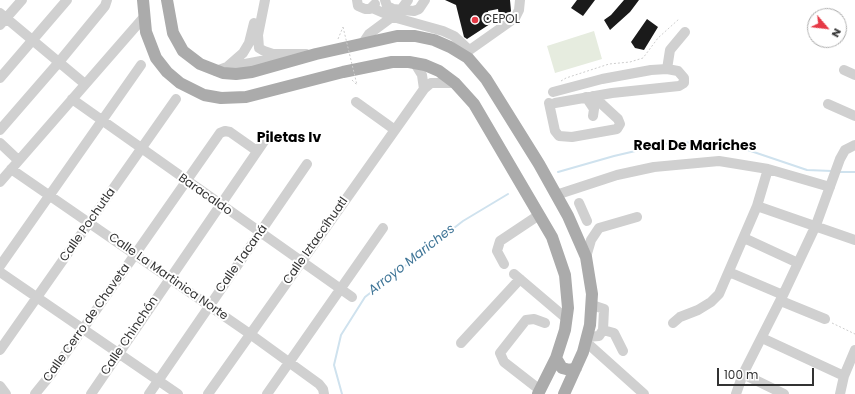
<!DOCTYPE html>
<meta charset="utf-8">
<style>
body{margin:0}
#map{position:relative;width:855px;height:394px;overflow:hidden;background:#fff;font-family:Poppins,sans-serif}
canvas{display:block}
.north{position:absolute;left:807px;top:8px;width:40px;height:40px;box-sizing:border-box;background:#fff;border:1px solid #adadad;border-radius:50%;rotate:118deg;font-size:11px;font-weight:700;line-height:16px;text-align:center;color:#333}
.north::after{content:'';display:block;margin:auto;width:14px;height:18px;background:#e63946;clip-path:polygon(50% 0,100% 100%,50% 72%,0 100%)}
.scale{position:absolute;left:717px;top:368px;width:97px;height:18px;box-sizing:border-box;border:2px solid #333;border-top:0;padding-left:5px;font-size:12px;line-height:14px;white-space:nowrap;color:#333;-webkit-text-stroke:3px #fff;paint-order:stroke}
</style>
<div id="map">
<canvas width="855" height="394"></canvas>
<div class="north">N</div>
<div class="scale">100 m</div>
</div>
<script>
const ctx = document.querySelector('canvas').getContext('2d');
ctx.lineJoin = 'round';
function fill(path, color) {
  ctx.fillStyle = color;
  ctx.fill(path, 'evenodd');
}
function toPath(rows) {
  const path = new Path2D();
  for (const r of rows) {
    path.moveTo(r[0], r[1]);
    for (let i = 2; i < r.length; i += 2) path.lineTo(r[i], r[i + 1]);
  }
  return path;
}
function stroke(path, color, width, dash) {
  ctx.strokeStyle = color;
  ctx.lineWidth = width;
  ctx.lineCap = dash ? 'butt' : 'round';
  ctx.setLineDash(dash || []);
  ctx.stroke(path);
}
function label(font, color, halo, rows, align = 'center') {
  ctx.font = font + ' Poppins,sans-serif';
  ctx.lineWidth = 4;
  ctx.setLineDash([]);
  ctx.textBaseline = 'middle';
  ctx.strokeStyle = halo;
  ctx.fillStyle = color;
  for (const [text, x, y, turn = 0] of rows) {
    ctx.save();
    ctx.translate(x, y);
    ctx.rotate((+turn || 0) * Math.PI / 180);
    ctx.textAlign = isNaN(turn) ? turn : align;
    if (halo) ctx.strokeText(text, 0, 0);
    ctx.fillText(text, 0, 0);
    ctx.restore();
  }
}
const green = toPath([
 [594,31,602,59,555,73,547,46]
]);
const stream = toPath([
 [558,172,614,156,674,142,730,144,807,170,832,171],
 [838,172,855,172],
 [342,394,334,365,341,335,365,297,463,221,508,194]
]);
const building = toPath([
 [445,0,510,0,511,11,509,14,499,16,498,9,488,11,490,24,467,39,464,37,456,5],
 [577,0,595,0,583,16,571,8],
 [624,0,639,0,630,12,610,30,604,20,611,15],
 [647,19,658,27,644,50,635,48,631,42]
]);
const path = toPath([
 [338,39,343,27],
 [352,80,357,85],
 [561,81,566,78,609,64,630,62,643,58,658,38,679,19],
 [832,323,855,334]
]);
const minor = toPath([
 [265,0,258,35,259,48,264,51,273,54,306,54],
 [357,0,358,6,365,9,370,9,375,4],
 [385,0,387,6,393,9,414,11,419,9,425,0],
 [372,8,393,17,443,31,454,36,469,50],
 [0,13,85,84],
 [0,25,22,0],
 [363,43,369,34,400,11,408,0],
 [464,54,515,18,519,10,520,0],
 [414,62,422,75,424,89],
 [229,67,261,61,285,60],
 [667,69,670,50,685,32],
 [844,70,855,75],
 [216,71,227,67,243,53,249,43,254,23],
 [0,78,67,0],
 [553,92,602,79,651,70,667,69,678,71,684,78,684,83,679,86,612,93,555,103],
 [586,97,594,109,593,116],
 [72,99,352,297],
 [356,102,395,130],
 [549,103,555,131,559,136,572,137,617,129,620,124,618,119,593,96],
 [828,104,855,116],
 [0,130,59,62,105,6,107,0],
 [0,143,18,160],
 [11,169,250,334,319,384,323,389,324,394],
 [0,182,144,17],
 [556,195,617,175,654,167,719,161,768,169,830,187],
 [579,203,587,221],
 [757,206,855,240],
 [744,238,798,263],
 [586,257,591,240,599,228,637,217],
 [504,264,497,251,500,241,539,215],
 [0,266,141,65],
 [0,272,178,394],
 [729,272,783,295],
 [514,274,567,319],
 [781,301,825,319],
 [673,323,680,317,698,310,711,302,719,294,757,206,768,169],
 [603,330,614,333,623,351],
 [587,337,599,336,603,330,604,309,592,305],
 [762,338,844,376],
 [586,342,644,394],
 [461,343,520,279],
 [0,350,176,99],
 [743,374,784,394],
 [0,386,6,394],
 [540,390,504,362,500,353,526,320,534,319,545,323],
 [35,394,52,373,220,133,225,131,230,132,257,151],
 [91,394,265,140],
 [149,394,307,164],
 [208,394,424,89,431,83,455,83],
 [267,394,383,228],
 [736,394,743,374,783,295,816,225,840,159,845,150,855,145],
 [840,394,844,376,855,350]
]);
const major = toPath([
 [143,0,146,32,156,58,167,72,180,83,204,95,221,98,246,97,343,72,392,62,409,62,425,65,439,71,455,83,474,104,552,237,565,275,568,308,565,330,556,358,538,394],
 [167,0,173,33,183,51,200,64,223,73,236,74,252,72,316,54,397,36,415,36,434,40,450,47,468,58,486,79,539,164,568,216,586,257,592,294,590,325,583,352,564,394],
 [556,358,562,368,570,370,576,368]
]);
const pathBridge = toPath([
 [343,27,357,85]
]);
const markers = [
 [475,20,4,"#e63946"]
];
const poiNames = [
 ["CEPOL",483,20]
];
const streetNames = [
 ["Baracaldo",205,195,35],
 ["Calle Pochutla",88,225,-55],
 ["Calle Iztaccíhuatl",316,241,-55],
 ["Calle Tacaná",242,259,-55],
 ["Calle La Martinica Norte",168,277,35],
 ["Calle Cerro de Chaveta",87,323,-55],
 ["Calle Chinchón",130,336,-56]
];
const waterNames = [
 ["Arroyo Mariches",412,260,-38]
];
const quarterNames = [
 ["Piletas Iv",289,138],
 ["Real De Mariches",695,146]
];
fill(green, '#e6ecdf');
stroke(stream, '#cfe2ee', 2);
fill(building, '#1a1a1a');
stroke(path, '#cdcdcd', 1, [2, 2]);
stroke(minor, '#d0d0d0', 10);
stroke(major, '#ababab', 12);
stroke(pathBridge, '#cdcdcd', 1, [2, 2]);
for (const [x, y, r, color] of markers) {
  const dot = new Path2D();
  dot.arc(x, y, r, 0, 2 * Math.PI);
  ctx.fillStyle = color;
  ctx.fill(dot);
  stroke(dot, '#fff', 1.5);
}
label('12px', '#333', '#fff', poiNames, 'left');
label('12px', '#333', '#fff', streetNames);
label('italic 13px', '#3f7597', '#fff', waterNames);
label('bold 14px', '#000', '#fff', quarterNames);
</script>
